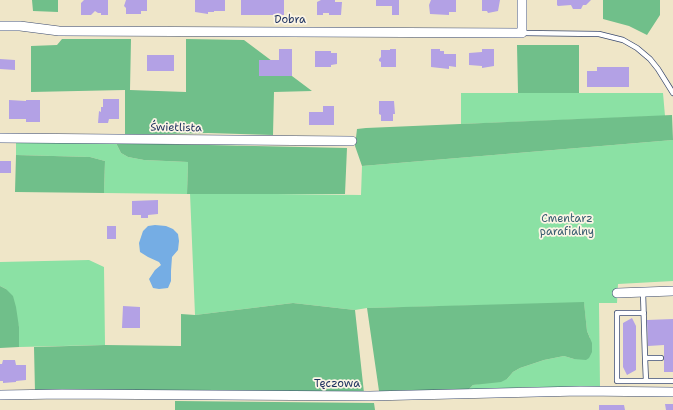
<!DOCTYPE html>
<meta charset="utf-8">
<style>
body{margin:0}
canvas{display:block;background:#efe6c8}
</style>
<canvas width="673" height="410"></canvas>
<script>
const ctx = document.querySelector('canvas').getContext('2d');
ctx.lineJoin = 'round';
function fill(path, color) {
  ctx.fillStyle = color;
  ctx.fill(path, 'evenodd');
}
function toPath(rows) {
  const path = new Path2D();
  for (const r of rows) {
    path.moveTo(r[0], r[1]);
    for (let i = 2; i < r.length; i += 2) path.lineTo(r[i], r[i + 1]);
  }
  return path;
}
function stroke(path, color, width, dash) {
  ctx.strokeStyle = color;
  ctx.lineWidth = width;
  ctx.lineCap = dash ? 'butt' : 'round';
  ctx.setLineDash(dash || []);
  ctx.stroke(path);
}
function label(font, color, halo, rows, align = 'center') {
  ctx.font = font + ' "Shantell Sans",sans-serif';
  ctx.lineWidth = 3.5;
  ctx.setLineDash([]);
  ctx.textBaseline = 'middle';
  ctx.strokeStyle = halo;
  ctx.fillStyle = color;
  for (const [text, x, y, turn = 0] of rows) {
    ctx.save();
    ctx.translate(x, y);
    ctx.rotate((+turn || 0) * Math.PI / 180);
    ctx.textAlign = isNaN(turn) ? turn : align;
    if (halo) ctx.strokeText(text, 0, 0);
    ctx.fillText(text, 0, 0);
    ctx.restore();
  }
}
const green = toPath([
 [461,93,663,93,665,116,461,124],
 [673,140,673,281,618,284,617,303,599,303,600,388,533,387,468,390,473,385,507,379,513,372,520,368,544,360,564,356,574,359,590,338,587,331,584,303,367,308,355,310,293,303,195,315,190,193,361,195,362,166],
 [16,142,116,143,121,153,128,157,144,160,188,162,187,194,104,193,105,161,90,157,16,155],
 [89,260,104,267,105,345,19,347,19,327,6,289,0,286,0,262]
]);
const forest = toPath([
 [32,0,58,0,58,12,33,11],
 [603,0,660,0,660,15,647,35,629,26,603,19],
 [62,39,131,39,130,90,186,92,186,39,244,40,312,91,274,92,273,135,208,133,125,135,125,90,31,92,31,46,57,45],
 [517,45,579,45,579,93,518,93],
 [672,115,673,140,362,166,355,146,357,129,366,128],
 [116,143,347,148,345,194,187,194,188,162,144,160,128,157,121,153],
 [16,155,90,157,105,161,104,193,15,192],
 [0,286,6,289,13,296,16,307,19,327,19,347,0,348],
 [584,302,587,331,592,343,592,352,589,358,586,360,574,359,564,356,544,360,520,368,513,372,507,379,501,382,473,385,468,390,379,391,367,308],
 [293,303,355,310,364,393,35,392,34,347,105,345,181,346,181,314,195,315],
 [175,401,374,403,375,410,175,410]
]);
const water = toPath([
 [155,225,166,226,173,229,178,234,179,241,178,250,172,257,171,271,171,281,168,288,159,289,153,288,149,279,155,270,161,265,159,262,148,257,140,252,139,243,143,231,148,226]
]);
const building = toPath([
 [84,0,108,0,108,15,101,15,101,13,98,13,95,11,91,15,81,15,81,3],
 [126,0,147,0,147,11,141,11,141,14,126,14,126,8,124,6],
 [195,0,225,0,225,11,214,11,214,12,208,12,208,14,195,12],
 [241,0,284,0,284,15,241,15],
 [321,0,335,0,335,2,342,2,341,15,329,15,329,13,323,13,323,15,317,15,317,2],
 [376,0,399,0,399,15,392,15,392,6,376,6],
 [431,0,456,0,456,12,449,12,449,15,430,14,429,5],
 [482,0,500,0,498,11,488,13,487,11,482,11],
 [557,0,591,0,586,5,583,5,581,9,573,9,571,5,558,6,557,5],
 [279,49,292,49,292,76,259,76,259,60,279,60],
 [390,49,396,49,396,67,381,67,381,62,379,61,379,59,381,57,381,50,390,50],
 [431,49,440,49,440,51,444,51,444,54,456,54,456,67,449,66,449,69,431,67],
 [482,49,494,49,494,66,482,68,482,66,469,65,469,53,482,52],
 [315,51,331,51,331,53,337,53,337,64,331,65,331,67,315,67],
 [147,55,174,55,174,71,147,71],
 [0,59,15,60,15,70,0,69],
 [597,67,629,67,629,87,587,87,587,71,597,71],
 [103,99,119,99,119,119,109,119,108,123,98,123,99,111,101,112,101,107,103,107],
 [9,100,26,101,26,100,40,100,40,122,26,122,26,119,9,119],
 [379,101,394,101,395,114,393,114,393,121,381,121,381,115,379,114],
 [323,106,334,106,334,125,309,125,309,112,323,112],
 [0,161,11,161,11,173,0,173],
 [158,200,158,214,148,215,148,218,141,218,141,215,132,215,132,201],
 [107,226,116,226,116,239,107,239],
 [123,306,140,307,140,328,122,328],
 [632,318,636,326,636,370,627,375,623,367,623,323],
 [673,319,673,372,664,372,664,345,648,346,647,320],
 [3,360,15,360,16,365,26,365,26,380,16,381,16,382,3,383,3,381,0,381,0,364,2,364],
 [665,404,673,404,673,410,666,410],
 [599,405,624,405,625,410,599,410]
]);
const service = toPath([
 [522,33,599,34,623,40,637,48,650,59,658,69,673,93],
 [643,292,645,358,661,358],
 [644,313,617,313,617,381,673,381],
 [645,358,646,381]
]);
const minor = toPath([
 [0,26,20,26,59,31,522,33,522,0],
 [0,138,352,141],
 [617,293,673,291],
 [0,395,62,394,370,396,580,391,673,392]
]);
const streetNames = [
 ["Dobra",290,20],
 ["Świetlista",176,128,1],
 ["Tęczowa",337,384]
];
const parkNames = [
 ["Cmentarz",567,219],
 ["parafialny",567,232]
];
fill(green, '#8be1a4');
fill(forest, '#70bf8a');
fill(water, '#75ade4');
fill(building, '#b3a1e5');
stroke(service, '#3b4a6e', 6);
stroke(minor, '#3b4a6e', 10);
stroke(service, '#fff', 4.5);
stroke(minor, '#fff', 9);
label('11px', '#1b2f5e', '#fcf5e5', streetNames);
label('11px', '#375c70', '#fcf5e5', parkNames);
</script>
